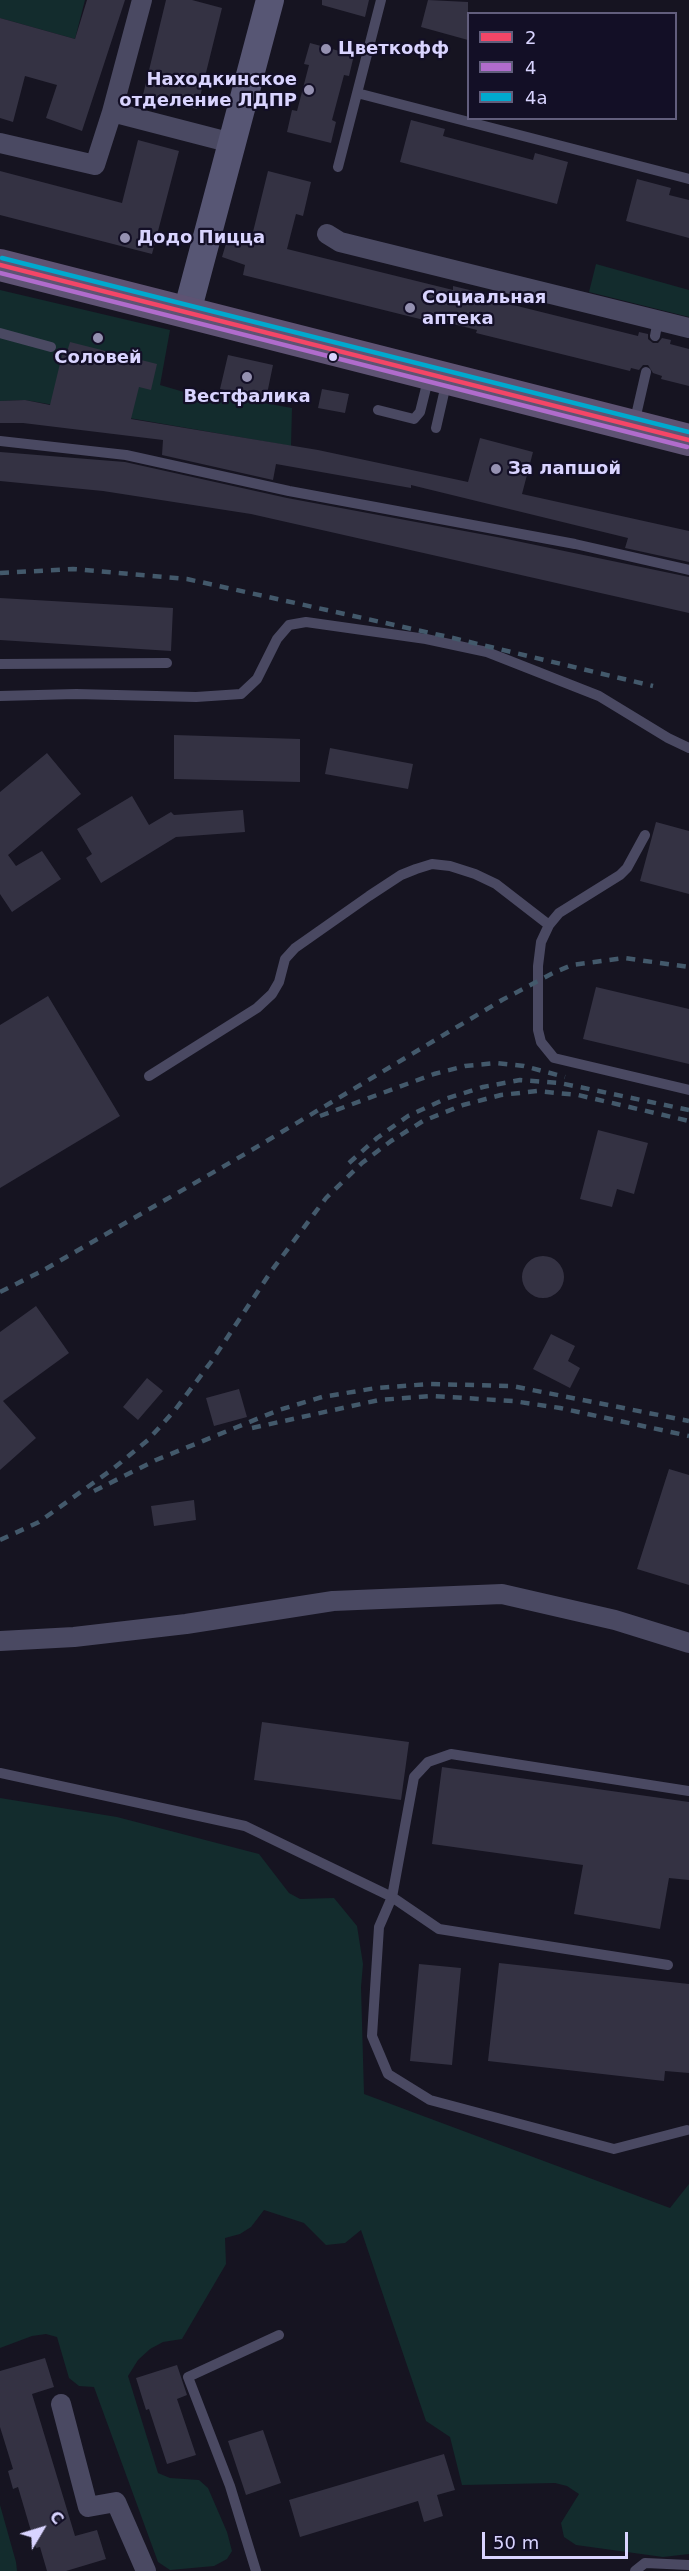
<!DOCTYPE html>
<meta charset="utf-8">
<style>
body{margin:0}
#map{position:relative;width:689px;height:2571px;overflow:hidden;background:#161421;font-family:"DejaVu Sans",sans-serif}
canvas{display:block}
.legend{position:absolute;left:467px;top:12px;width:210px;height:108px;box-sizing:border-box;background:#130f26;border:2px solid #625e7d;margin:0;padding:8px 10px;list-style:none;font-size:18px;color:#d9d4ff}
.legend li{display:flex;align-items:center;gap:12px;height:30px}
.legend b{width:30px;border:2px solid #625e7d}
.north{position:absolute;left:12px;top:2499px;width:60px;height:60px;-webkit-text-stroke:4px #130f26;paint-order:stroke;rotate:52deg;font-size:16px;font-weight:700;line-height:24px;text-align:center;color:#d9d4ff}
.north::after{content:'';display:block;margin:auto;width:21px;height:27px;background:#d9d4ff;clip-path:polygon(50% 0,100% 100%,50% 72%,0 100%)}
.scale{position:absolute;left:482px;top:2532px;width:146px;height:27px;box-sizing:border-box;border:3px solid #d9d4ff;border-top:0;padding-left:8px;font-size:18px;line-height:21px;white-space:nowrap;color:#d9d4ff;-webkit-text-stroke:4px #130f26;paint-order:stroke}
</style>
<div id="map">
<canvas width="689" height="2571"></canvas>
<ul class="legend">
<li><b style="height:8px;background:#f34667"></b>2</li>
<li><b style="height:8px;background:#b06ccc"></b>4</li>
<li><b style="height:8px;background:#00a9ce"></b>4а</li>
</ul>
<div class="north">С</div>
<div class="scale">50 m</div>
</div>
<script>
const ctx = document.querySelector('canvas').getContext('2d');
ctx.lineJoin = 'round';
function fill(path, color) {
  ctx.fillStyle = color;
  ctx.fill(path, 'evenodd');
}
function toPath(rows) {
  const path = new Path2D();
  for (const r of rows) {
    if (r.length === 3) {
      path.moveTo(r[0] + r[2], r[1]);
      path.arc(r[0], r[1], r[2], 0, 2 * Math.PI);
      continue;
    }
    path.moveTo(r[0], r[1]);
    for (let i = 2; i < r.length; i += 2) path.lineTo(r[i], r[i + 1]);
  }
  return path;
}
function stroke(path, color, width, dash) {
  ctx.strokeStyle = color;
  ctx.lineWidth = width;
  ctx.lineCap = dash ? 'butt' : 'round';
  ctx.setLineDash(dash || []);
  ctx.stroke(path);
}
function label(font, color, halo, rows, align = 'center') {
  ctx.font = font + ' "DejaVu Sans",sans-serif';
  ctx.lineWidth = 4.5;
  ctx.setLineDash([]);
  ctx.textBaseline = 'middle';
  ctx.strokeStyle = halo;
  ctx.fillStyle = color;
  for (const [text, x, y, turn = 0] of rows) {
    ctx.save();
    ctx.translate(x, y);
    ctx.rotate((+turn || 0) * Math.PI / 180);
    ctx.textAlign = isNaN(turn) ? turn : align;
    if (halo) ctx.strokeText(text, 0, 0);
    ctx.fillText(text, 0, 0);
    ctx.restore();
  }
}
const green = toPath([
 [0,0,85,0,75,39,0,18],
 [596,264,689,290,689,317,589,292],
 [0,290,170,330,160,385,208,399,219,395,292,408,291,446,25,400,0,401],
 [0,1798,117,1817,259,1854,289,1893,300,1899,334,1898,357,1926,363,1964,361,1987,364,2094,670,2208,689,2184,689,2554,663,2557,576,2545,564,2537,561,2523,579,2494,567,2486,555,2483,462,2485,450,2437,426,2421,361,2230,345,2243,326,2245,304,2223,264,2210,251,2227,240,2234,225,2238,226,2264,182,2339,163,2342,150,2349,138,2360,128,2376,158,2473,170,2478,199,2480,208,2488,227,2532,232,2551,227,2559,214,2566,170,2570,158,2562,94,2387,79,2386,69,2378,57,2337,46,2334,32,2336,0,2348],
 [0,2505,16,2562,17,2571,0,2571]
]);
const building = toPath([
 [87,0,125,0,82,131,46,118,57,85,25,76,13,122,0,118,0,18,75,39],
 [166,0,192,0,222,8,197,109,143,95],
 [322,0,369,0,365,17,322,5],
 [428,0,468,2,468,40,421,27],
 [310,43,354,55,349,76,344,75,332,120,336,122,331,143,287,132,292,110,297,111,309,65,304,64],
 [411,120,445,129,443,136,533,160,535,153,568,162,557,204,400,162],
 [138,140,179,151,152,254,0,215,0,171,122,203],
 [268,171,311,182,303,216,296,214,287,249,453,290,453,286,486,294,485,298,638,336,639,332,648,334,648,339,653,343,658,343,662,338,671,340,670,344,689,349,689,386,661,379,662,376,653,373,648,365,643,365,639,370,631,368,630,371,476,333,477,330,445,322,444,325,243,275,245,265,222,257,228,237,250,244],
 [637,179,671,188,669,195,689,200,689,238,626,221],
 [70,342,157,364,151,390,139,387,131,419,318,450,468,482,480,438,533,452,522,494,689,531,689,562,625,548,628,538,411,485,411,488,276,464,273,480,162,455,163,440,23,423,0,423,0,401,25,400,50,405,63,351,67,352],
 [228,355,273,365,266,399,220,389],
 [322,389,349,394,345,413,318,408],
 [0,452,125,462,287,498,502,538,689,577,689,613,251,514,103,491,0,481],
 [0,598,173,608,171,651,0,640],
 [174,735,300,739,300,782,174,779],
 [330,748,413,764,408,789,325,774],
 [47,753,81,794,8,855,16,866,42,851,61,879,12,912,0,894,0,792],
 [132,796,149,825,171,812,174,815,243,810,245,832,176,837,101,883,86,858,92,854,77,829],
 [656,822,689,831,689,894,640,881],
 [596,987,689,1009,689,1064,583,1039],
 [48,996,120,1116,0,1188,0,1025],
 [598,1130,648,1143,634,1194,617,1189,612,1207,580,1199],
 [543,1277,21],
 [36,1306,69,1353,3,1401,36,1438,0,1470,0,1332],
 [551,1334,575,1346,568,1361,580,1368,570,1388,533,1369],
 [147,1378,163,1391,138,1420,123,1407],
 [239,1389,247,1417,214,1426,206,1398],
 [669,1469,689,1475,689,1585,637,1569],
 [194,1500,196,1520,154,1526,151,1506],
 [262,1722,409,1742,401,1800,254,1780],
 [442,1767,689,1802,689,1880,669,1878,660,1929,574,1914,583,1865,432,1844],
 [499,1963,689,1984,689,2073,665,2071,664,2081,488,2061],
 [419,1964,461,1968,452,2065,410,2061],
 [45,2358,54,2387,32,2394,75,2536,97,2530,106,2559,66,2571,47,2571,40,2547,36,2548,18,2487,13,2489,8,2471,13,2469,0,2427,0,2371],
 [177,2365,187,2395,177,2399,196,2455,167,2464,149,2409,146,2410,136,2378],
 [263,2430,281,2483,246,2495,228,2441],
 [444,2454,455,2490,437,2495,443,2516,424,2522,418,2501,300,2537,289,2500]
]);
const lane = toPath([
 [357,93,689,179],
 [338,167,381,0],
 [0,333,51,347],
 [655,336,658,320],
 [378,410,414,419,420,412,429,376],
 [634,424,646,372],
 [436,428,447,380],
 [0,441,126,455,289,491,575,544,689,570],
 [0,664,167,663],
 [0,696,76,694,196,697,241,694,257,679,277,639,289,625,306,622,426,639,487,652,599,696,668,738,689,748],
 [645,835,627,868,620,875,559,913,549,925,541,942,538,966,538,1030,541,1042,554,1058,689,1090],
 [149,1076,257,1008,272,994,279,982,285,959,295,948,369,896,401,875,416,869,432,864,450,866,475,874,496,884,549,925],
 [0,1773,245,1826,392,1897,439,1929,668,1965],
 [687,2130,614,2149,430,2100,388,2074,372,2036,379,1927,392,1897,414,1777,428,1762,451,1754,689,1791],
 [256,2571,230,2486,188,2377,279,2335],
 [635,2571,645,2563,689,2565]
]);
const street = toPath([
 [112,112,142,0],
 [0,143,95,165,112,112,232,143],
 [327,234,340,242,689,328],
 [0,1641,74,1637,186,1624,333,1601,502,1594,615,1620,689,1643],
 [61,2404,88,2507,116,2502,146,2571]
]);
const secondary = toPath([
 [187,312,270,0]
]);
const primary = toPath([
 [0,265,689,440]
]);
const rail = toPath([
 [0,573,73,569,187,579,453,638,653,686],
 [320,1116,434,1074,465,1066,496,1063,524,1066,565,1077],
 [349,1163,377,1138,408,1116,445,1099,483,1087,520,1080,560,1083,689,1110],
 [0,1292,42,1271,245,1154,502,1000,553,973,572,965,624,958,689,967],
 [252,1428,379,1400,432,1396,513,1401,560,1408,689,1436],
 [94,1491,156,1460,279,1410,322,1397,376,1388,429,1384,512,1386,689,1421],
 [0,1540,39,1522,114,1468,148,1440,175,1410,211,1362,272,1270,326,1198,362,1163,391,1141,423,1121,463,1105,501,1095,537,1091,578,1095,689,1121]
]);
const bus1 = toPath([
 [0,265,689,440]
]);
const bus2 = toPath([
 [0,273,687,447]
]);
const bus3 = toPath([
 [2,258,689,432]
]);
const markers = [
 [326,49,6,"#9591b1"],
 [309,90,6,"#9591b1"],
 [125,238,6,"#9591b1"],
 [410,308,6,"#9591b1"],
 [98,338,6,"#9591b1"],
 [333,357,5,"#d9d4ff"],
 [247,377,6,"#9591b1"],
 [496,469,6,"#9591b1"]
];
const poiNames = [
 ["Цветкофф",338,49],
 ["Находкинское",297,80,"right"],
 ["отделение ЛДПР",297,101,"right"],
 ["Додо Пицца",137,238],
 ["Социальная",422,298],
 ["аптека",422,319],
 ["Соловей",98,358,"center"],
 ["Вестфалика",247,397,"center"],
 ["За лапшой",508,469]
];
fill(green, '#132c2d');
fill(building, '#343243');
stroke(lane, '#4a4962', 10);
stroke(street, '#4a4962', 20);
stroke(secondary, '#575674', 28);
stroke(primary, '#5e5373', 32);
stroke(rail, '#43596b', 4.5, [9, 8]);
stroke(bus1, '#f34667', 4.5);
stroke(bus2, '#b06ccc', 4.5);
stroke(bus3, '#00a9ce', 4.5);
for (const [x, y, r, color] of markers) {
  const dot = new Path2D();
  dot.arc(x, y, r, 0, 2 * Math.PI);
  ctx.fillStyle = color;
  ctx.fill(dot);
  stroke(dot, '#130f26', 2);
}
label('bold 18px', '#d9d4ff', '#130f26', poiNames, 'left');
</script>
